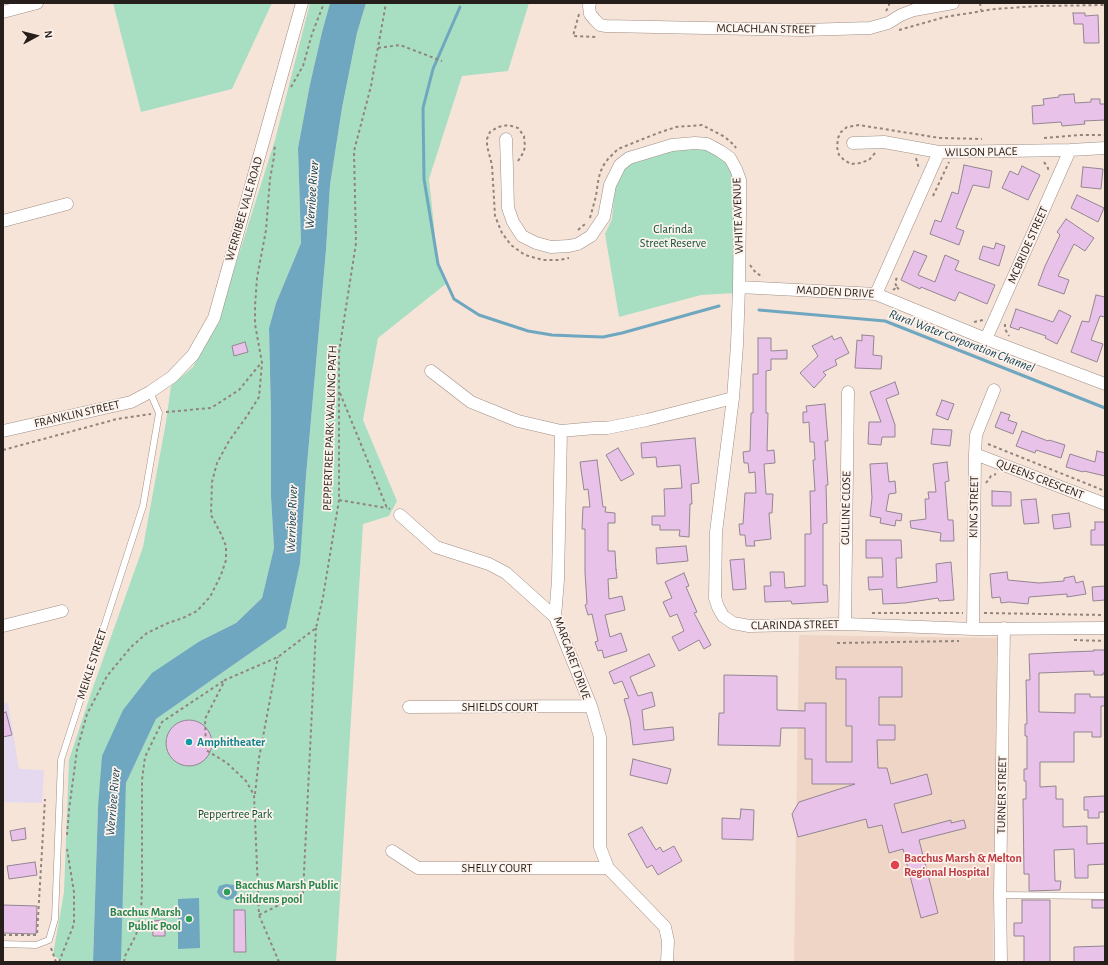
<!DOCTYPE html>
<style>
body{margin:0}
#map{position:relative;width:1108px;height:965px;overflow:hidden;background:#f7e4d9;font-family:"Alegreya Sans",sans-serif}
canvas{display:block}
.frame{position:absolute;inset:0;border:4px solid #251e1a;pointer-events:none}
.north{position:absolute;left:16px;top:16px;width:40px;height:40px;-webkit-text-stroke:3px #fef3ec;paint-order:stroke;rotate:83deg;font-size:11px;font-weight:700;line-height:16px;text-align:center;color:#251e1a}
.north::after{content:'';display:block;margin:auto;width:14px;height:18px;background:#251e1a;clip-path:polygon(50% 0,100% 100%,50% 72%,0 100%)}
</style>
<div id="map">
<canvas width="1108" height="965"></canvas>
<div class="frame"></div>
<div class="north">N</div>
</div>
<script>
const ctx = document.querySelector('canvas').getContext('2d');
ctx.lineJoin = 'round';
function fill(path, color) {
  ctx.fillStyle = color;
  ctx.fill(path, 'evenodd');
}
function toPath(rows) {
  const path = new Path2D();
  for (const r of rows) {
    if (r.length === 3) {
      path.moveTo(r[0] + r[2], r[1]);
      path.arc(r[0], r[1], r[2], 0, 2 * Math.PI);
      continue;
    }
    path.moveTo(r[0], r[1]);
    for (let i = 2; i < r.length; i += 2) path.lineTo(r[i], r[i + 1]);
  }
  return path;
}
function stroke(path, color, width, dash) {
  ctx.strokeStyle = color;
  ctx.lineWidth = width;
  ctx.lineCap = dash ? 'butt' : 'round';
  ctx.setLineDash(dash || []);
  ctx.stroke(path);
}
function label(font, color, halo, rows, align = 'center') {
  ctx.font = font + ' "Alegreya Sans",sans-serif';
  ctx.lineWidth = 3.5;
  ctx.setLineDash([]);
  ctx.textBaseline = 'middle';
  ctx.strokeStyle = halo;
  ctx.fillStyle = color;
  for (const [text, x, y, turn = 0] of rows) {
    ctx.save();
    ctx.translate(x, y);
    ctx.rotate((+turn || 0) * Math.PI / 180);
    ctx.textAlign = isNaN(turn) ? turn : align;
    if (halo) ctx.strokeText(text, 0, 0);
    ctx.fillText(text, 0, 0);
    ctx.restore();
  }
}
const built = toPath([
 [799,635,997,638,993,962,794,962]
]);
const education = toPath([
 [8,703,19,769,44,770,42,803,3,802,3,704]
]);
const green = toPath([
 [113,3,272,3,232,89,141,112],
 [310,3,330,3,322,32,310,84,298,148,301,243,276,303,269,328,271,415,271,497,274,548,262,598,236,623,200,641,98,807,93,961,63,962,53,955,64,892,69,760,92,690,143,547,166,422,171,386,193,367,220,314,275,140],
 [366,3,529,3,508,71,462,76,429,179,438,264,447,283,378,338,363,420,397,501,389,516,363,524,336,962,118,962,126,783,156,719,286,628,300,558,306,476,326,250,330,185,342,108,357,33],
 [705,147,725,161,737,181,736,293,701,295,619,317,605,234,612,219,615,186,624,169,632,163,673,150]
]);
const water = toPath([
 [330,3,366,3,357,33,342,108,330,185,326,250,306,476,300,563,286,628,156,719,126,783,121,960,120,962,93,962,98,807,102,756,123,710,152,673,200,641,236,623,262,598,274,548,271,497,271,415,269,328,276,303,301,243,298,148,310,84,322,32],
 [226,884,234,885,237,892,236,898,227,900,220,897,217,892,219,886],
 [199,898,200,948,178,949,178,899]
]);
const stream = toPath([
 [460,7,433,69,423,108,424,179,438,264,454,299,479,315,528,331,552,335,575,336,603,337,622,333,719,306],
 [759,310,885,321,1105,408]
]);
const building = toPath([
 [1073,13,1085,13,1085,16,1098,15,1099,43,1084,43,1083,24,1074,24,1073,13],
 [1074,94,1075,103,1091,102,1091,99,1100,99,1100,104,1105,104,1105,120,1084,121,1085,124,1062,126,1061,122,1033,124,1032,106,1044,105,1043,99,1059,97,1059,95,1074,94],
 [964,165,992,171,989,188,973,185,956,228,964,231,959,245,930,234,935,220,941,222,952,192,958,194,964,165],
 [1022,166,1040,175,1028,200,1002,188,1010,171,1018,175,1022,166],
 [1083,167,1103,169,1101,189,1081,187,1083,167],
 [1077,195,1104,208,1098,222,1071,208,1077,195],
 [1066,219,1094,238,1085,251,1074,244,1058,276,1069,280,1064,294,1038,285,1045,266,1060,235,1057,232,1066,219],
 [996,243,1005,246,999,266,979,259,983,246,994,249,996,243],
 [914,251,927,256,918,275,935,282,945,255,959,261,955,270,995,285,987,304,959,292,955,301,921,287,920,289,901,280,914,251],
 [1096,295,1105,297,1105,317,1100,316,1091,340,1103,344,1097,362,1071,352,1082,321,1089,322,1096,295],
 [1016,309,1053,322,1059,310,1071,316,1057,344,1045,338,1046,336,1020,327,1019,330,1010,327,1016,309],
 [862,335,874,336,873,355,882,356,881,369,855,368,857,340,862,341,862,335],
 [832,336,834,340,841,337,849,353,835,360,837,365,823,372,826,375,814,388,800,373,818,356,812,346,832,336],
 [758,338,771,338,771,351,787,350,787,359,771,359,771,370,766,371,766,413,768,413,767,451,774,450,775,463,764,464,766,494,773,494,772,513,769,513,771,539,754,541,755,546,746,546,745,535,740,535,739,524,743,524,745,493,756,493,755,472,749,473,748,463,744,463,743,452,750,451,751,413,753,413,753,374,758,374,758,338],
 [245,342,248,352,234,356,232,346,245,342],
 [895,382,899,394,886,399,895,425,895,437,882,437,881,445,868,444,869,422,881,422,870,392,895,382],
 [942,400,954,404,948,420,936,415,942,400],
 [825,404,828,441,825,441,828,485,826,485,827,523,823,524,823,585,827,585,828,602,792,604,791,601,765,602,764,586,771,586,770,572,784,572,785,588,805,586,805,534,811,534,810,491,815,491,813,460,815,460,814,442,810,442,809,422,803,423,803,412,807,412,806,406,825,404],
 [1001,412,1010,415,1008,420,1017,423,1013,434,995,427,1001,412],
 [933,429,952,430,950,446,931,444,933,429],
 [1022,431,1048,441,1049,440,1065,445,1061,458,1036,450,1035,453,1016,446,1022,431],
 [695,438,699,483,691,484,692,504,690,504,689,537,679,536,680,530,660,530,660,525,652,525,652,516,665,516,664,489,682,488,680,465,657,467,656,457,642,458,641,443,695,438],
 [618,448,634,474,621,481,606,455,618,448],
 [1097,451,1105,453,1105,476,1084,471,1083,472,1066,467,1070,454,1095,462,1097,451],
 [597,460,603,507,606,507,605,512,615,513,615,523,608,523,608,551,615,551,616,570,616,569,617,578,608,579,609,599,622,596,625,610,605,615,610,637,621,633,627,651,604,658,602,650,598,651,595,642,598,641,592,614,588,615,585,605,587,604,585,572,585,529,582,529,583,507,590,507,588,489,584,490,580,462,597,460],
 [947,462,949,481,945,482,948,520,953,520,954,541,940,541,941,533,911,528,910,521,926,519,925,499,929,499,928,492,936,492,933,464,947,462],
 [887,463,889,482,895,481,896,493,889,494,886,511,902,514,901,521,896,520,895,526,880,523,881,518,870,516,872,498,870,464,887,463],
 [992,491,1011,492,1011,506,992,506,992,491],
 [1036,499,1039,523,1024,524,1021,500,1036,499],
 [1069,513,1071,527,1054,529,1052,515,1069,513],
 [1095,522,1105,522,1105,545,1091,545,1091,530,1095,530,1095,522],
 [866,540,901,540,902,558,896,558,897,588,937,582,936,564,951,562,954,600,939,601,938,598,905,603,883,604,882,589,869,590,868,577,883,577,882,558,866,558,866,540],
 [686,546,688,561,657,564,656,548,686,546],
 [744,559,746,589,733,590,730,560,744,559],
 [1007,572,1008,580,1039,583,1064,581,1064,578,1074,576,1076,583,1083,581,1086,594,1067,597,1067,594,1029,597,1028,604,1009,602,1001,603,1000,597,992,598,990,574,1007,572],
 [684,573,689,586,686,587,697,612,694,613,711,645,704,649,699,640,679,651,672,637,684,631,677,614,670,617,663,602,672,598,665,582,684,573],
 [1105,586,1105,600,1093,601,1092,587,1105,586],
 [1094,650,1105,650,1105,673,1103,673,1103,675,1094,675,1094,671,1039,673,1039,712,1075,713,1075,694,1090,694,1090,697,1105,697,1105,706,1101,706,1101,737,1092,737,1092,732,1074,732,1074,762,1040,762,1040,787,1056,786,1056,799,1063,799,1063,827,1087,826,1087,844,1105,843,1105,864,1088,865,1088,878,1075,878,1074,849,1054,850,1055,881,1061,881,1060,890,1029,891,1029,874,1024,874,1023,799,1026,799,1026,781,1024,781,1024,769,1027,769,1027,736,1025,736,1025,724,1027,724,1026,680,1030,680,1029,654,1067,652,1094,651,1094,650],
 [649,654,655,666,630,677,638,696,652,692,655,706,642,710,644,730,673,727,674,740,633,745,630,720,624,699,629,698,622,681,614,684,609,672,649,654],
 [836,667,902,667,902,697,879,697,879,725,895,725,895,740,877,740,878,768,887,768,891,784,927,774,932,794,894,804,902,833,951,820,951,823,964,820,966,828,919,840,938,913,921,918,903,849,889,853,882,825,868,828,866,819,798,837,792,814,799,802,855,784,812,784,812,759,805,759,805,728,781,728,780,746,718,745,719,713,724,713,724,675,777,676,777,710,805,711,805,703,826,703,826,762,852,762,852,726,846,726,846,679,836,679,836,667],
 [6,712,12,735,3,737,3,713,6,712],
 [189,743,23],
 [633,759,671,769,667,784,630,775,633,759],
 [1105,796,1105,812,1099,812,1099,818,1088,818,1088,810,1084,810,1084,797,1105,796],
 [741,809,754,810,753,840,722,839,722,818,740,819,741,809],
 [642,827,656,850,660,847,663,852,674,846,682,861,658,875,652,865,647,868,628,834,642,827],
 [25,828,26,839,12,841,10,831,25,828],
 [35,862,37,875,9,879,7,866,35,862],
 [1022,900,1050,900,1050,962,1024,962,1024,936,1014,936,1014,923,1022,923,1022,900],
 [1092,900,1105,900,1105,908,1092,908,1092,900],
 [3,905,37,906,36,934,3,933,3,905],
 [234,910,245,910,246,952,234,952,234,910],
 [165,920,165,936,153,936,152,921,165,920],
 [1105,946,1105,962,1074,962,1074,947,1105,946]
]);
const path = toPath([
 [980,3,981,10],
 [886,11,889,6,889,3],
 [579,14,573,36,598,37],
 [899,30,945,17,995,9,1038,6,1105,5],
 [378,48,400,45,442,61],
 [291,87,303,66,312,34,324,3],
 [1044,138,1079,135,1105,135],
 [875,153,869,160,860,163,851,164,844,160,839,155,837,147,838,138,841,132,847,127,859,125,940,138,982,139],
 [916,158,919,169],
 [518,161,523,153,525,147,524,136,518,128,508,125,498,127,490,132,487,139,487,146,492,165,495,216,502,233,511,245,525,255,543,260,559,260,569,258],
 [1044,162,1048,168,1048,172],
 [933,196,949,162],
 [590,218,596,196,598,182,600,173,603,166,608,159,618,149,658,133,676,127,702,125,725,137,734,145,736,148],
 [578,230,585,224],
 [750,265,756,273,763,277],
 [897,287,900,291],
 [893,290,897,287,895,283,897,277],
 [974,322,983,320],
 [1005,324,1005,329,1009,336],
 [340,393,387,508,390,509],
 [166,412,211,408,239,390,261,363],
 [988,444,1105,491],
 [3,450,117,419,151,414],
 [986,483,991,476,996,474],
 [339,500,387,508],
 [872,613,963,613],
 [984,613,1105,615],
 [1074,640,1105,641],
 [837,643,959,641],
 [255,794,259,758,278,657],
 [67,835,69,810,77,750,87,714,107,676,131,647,147,633,168,623,183,618,197,611,210,597,221,575,226,560,226,546,221,534,211,515,212,482,217,463,229,441,247,416,259,397,262,363,255,324,255,306,257,278,266,230,270,179,274,157,275,144],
 [259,915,303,893,316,628],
 [3,935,37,935,45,799],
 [51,948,56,962],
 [59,962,74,924,74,892,67,849],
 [124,962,125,956,136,935,141,914,142,889,142,780,145,757,162,722,225,680],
 [279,962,259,915,254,795,246,781,227,763,206,750,205,719,225,680,278,657,316,628,323,597,339,500,339,352,356,243,354,151,371,86,386,3]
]);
const service = toPath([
 [1000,895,1105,896],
 [3,944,36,945,49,940,55,919,61,760,143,506,159,413,150,392]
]);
const minor = toPath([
 [590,3,589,6,590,14,595,20,600,25,606,26,803,30,870,28,888,23,901,15,914,10,953,3],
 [3,12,37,3],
 [506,139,507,169,508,208,513,222,522,236,536,243,551,247,569,246,578,244,591,236,604,217,610,185,620,165,629,158,672,145,695,143,707,144,720,151,730,158,736,169,740,180,740,211,739,287,737,345,733,398,716,532,715,598,718,607,723,616,733,623,749,626,845,624,973,629,1105,628],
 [853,143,884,142,939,152,1070,150,1105,148],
 [3,221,67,204],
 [739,287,876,294,986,339,1105,384],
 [876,294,939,152],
 [986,339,1070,150],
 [431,371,471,402,518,421,561,431],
 [3,431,131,402,150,392,172,377,193,355,214,318,302,3],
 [975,454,1105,504],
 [400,515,436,547,489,564,506,573,555,617],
 [845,624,848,392],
 [3,626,62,611],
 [973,629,975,454,976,435,994,390],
 [409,707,591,706],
 [392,851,418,868,608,868],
 [667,962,668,941,665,927,608,868,600,847,600,737,591,706,555,617,558,580,561,431,595,428,607,428,647,420,733,398],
 [1001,962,1000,895,1004,628]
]);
const markers = [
 [189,742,4,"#0f9aa8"],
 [895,865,5,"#e0444e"],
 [227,892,4,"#2e9e5b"],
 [189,919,4,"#2e9e5b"]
];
const streetNames = [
 ["MCLACHLAN STREET",766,29,1],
 ["WILSON PLACE",981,152,-1],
 ["WERRIBEE VALE ROAD",244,209,-74],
 ["WHITE AVENUE",738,216,-92],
 ["MCBRIDE STREET",1028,245,-66],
 ["MADDEN DRIVE",835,292,3],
 ["FRANKLIN STREET",77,414,-13],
 ["PEPPERTREE PARK WALKING PATH",330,428,-88],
 ["QUEENS CRESCENT",1040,479,21],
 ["KING STREET",974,507,-89],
 ["GULLINE CLOSE",846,508,-89],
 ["CLARINDA STREET",795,625,-1],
 ["MARGARET DRIVE",572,658,70],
 ["MEIKLE STREET",92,664,-72],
 ["SHIELDS COURT",500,707],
 ["TURNER STREET",1002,795,-89],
 ["SHELLY COURT",497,868]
];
const parkNames = [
 ["Clarinda",673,229],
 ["Street Reserve",673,243],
 ["Peppertree Park",235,814]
];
const cultureNames = [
 ["Amphitheater",197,742]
];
const healthNames = [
 ["Bacchus Marsh & Melton",904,858],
 ["Regional Hospital",904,872]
];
const leisureNames = [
 ["Bacchus Marsh Public",235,885],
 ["childrens pool",235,899],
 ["Bacchus Marsh",181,912,"right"],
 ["Public Pool",181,926,"right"]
];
const waterNames = [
 ["Werribee River",312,195,-86],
 ["Rural Water Corporation Channel",962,341,21],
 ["Werribee River",292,519,-88],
 ["Werribee River",113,802,-85]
];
fill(built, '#efd5c6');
fill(education, '#e4d9ee');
fill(green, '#a8dfc2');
fill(water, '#6fa7c0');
stroke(stream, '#6fa7c0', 3);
fill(building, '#e9c2ea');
stroke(building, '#928592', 1);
stroke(service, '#9f8e84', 7);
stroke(minor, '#9f8e84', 13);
stroke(path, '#91847c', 2, [3, 3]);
stroke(service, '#fff', 6);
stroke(minor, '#fff', 12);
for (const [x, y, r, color] of markers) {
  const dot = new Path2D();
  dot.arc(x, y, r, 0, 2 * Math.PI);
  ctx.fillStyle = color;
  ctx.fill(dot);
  stroke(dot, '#fef3ec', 1.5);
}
label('12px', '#251e1a', '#fef3ec', streetNames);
label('12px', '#0a4f34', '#fef3ec', parkNames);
label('bold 12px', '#0d838f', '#fef3ec', cultureNames, 'left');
label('bold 12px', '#be3a42', '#fef3ec', healthNames, 'left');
label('bold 12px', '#27864d', '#fef3ec', leisureNames, 'left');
label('italic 13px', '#0b3d4f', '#fef3ec', waterNames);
</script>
